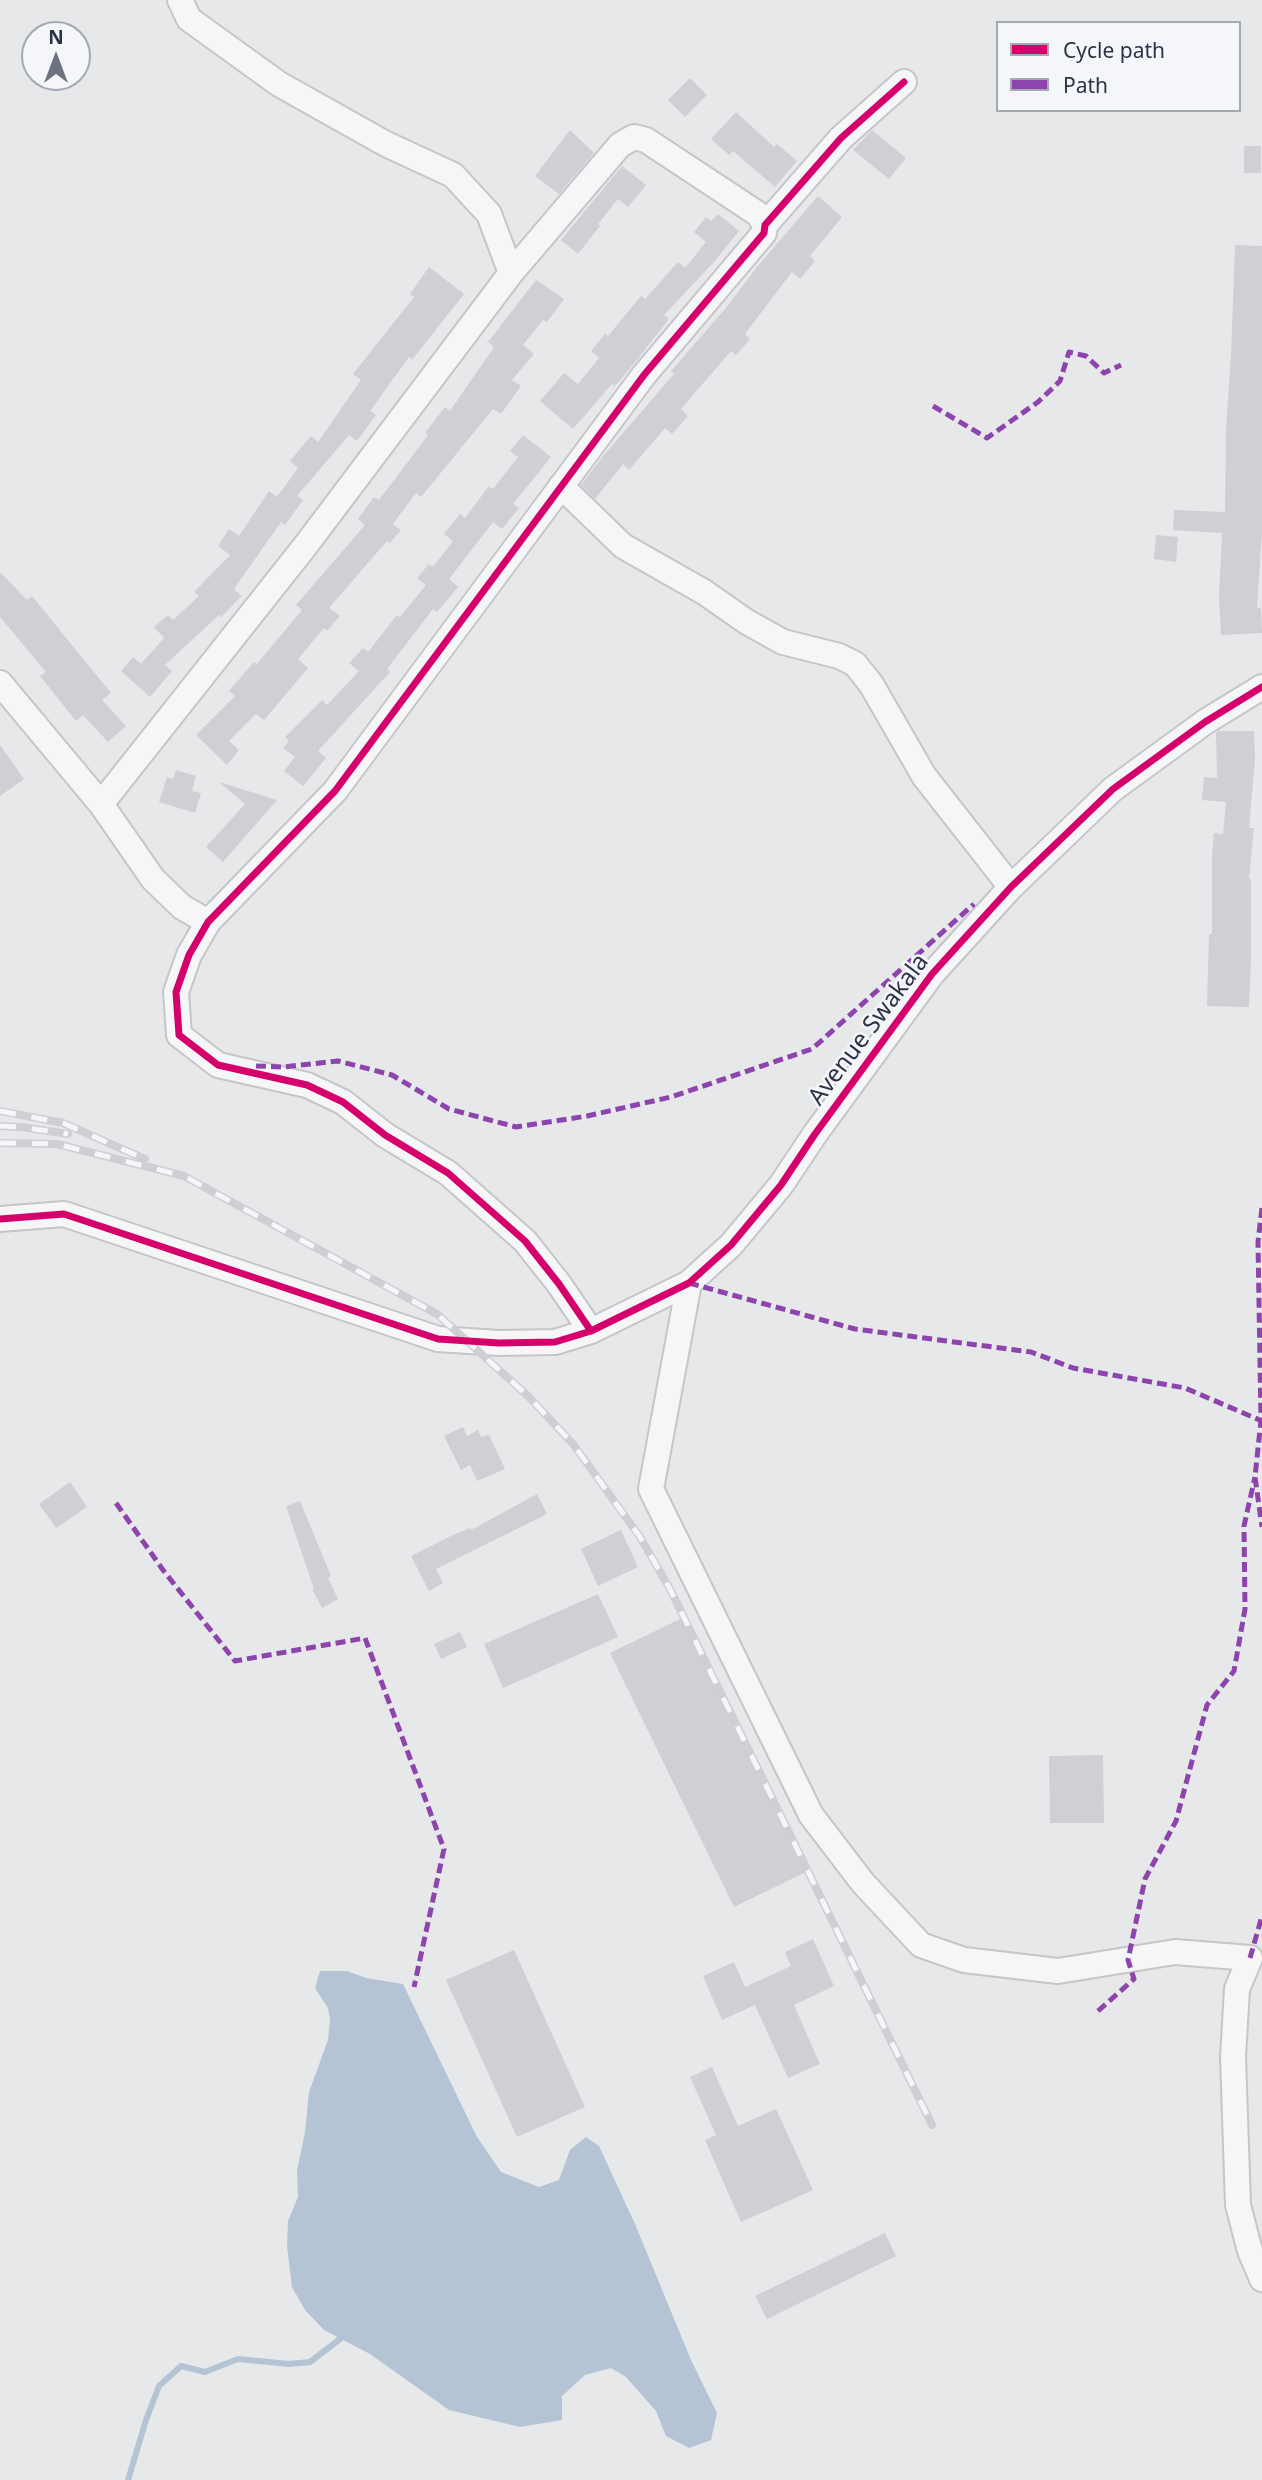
<!DOCTYPE html>
<style>
body{margin:0}
#map{position:relative;width:1262px;height:2480px;overflow:hidden;background:#e6e8ea;font-family:"Noto Sans",sans-serif}
canvas{display:block}
.legend{position:absolute;left:996px;top:21px;width:245px;height:91px;box-sizing:border-box;background:#f4f6f9;border:2px solid #a4a8b1;margin:0;padding:9px 12px;list-style:none;font-size:21px;color:#2b3445}
.legend li{display:flex;align-items:center;gap:14px;height:35px}
.legend b{width:35px;border:2px solid #a4a8b1}
.north{position:absolute;left:21px;top:21px;width:70px;height:70px;box-sizing:border-box;background:#f4f6f9;border:2px solid #a4a8b1;border-radius:50%;rotate:0deg;font-size:19px;font-weight:700;line-height:28px;text-align:center;color:#2b3445}
.north::after{content:'';display:block;margin:auto;width:24px;height:32px;background:#6c737f;clip-path:polygon(50% 0,100% 100%,50% 72%,0 100%)}
</style>
<div id="map">
<canvas width="1262" height="2480"></canvas>
<ul class="legend">
<li><b style="height:9px;background:#d6006c"></b>Cycle path</li>
<li><b style="height:9px;background:#8e44ad"></b>Path</li>
</ul>
<div class="north">N</div>
</div>
<script>
const ctx = document.querySelector('canvas').getContext('2d');
ctx.lineJoin = 'round';
function fill(path, color) {
  ctx.fillStyle = color;
  ctx.fill(path, 'evenodd');
}
function toPath(rows) {
  const path = new Path2D();
  for (const r of rows) {
    path.moveTo(r[0], r[1]);
    for (let i = 2; i < r.length; i += 2) path.lineTo(r[i], r[i + 1]);
  }
  return path;
}
function stroke(path, color, width, dash) {
  ctx.strokeStyle = color;
  ctx.lineWidth = width;
  ctx.lineCap = dash ? 'butt' : 'round';
  ctx.setLineDash(dash || []);
  ctx.stroke(path);
}
function label(font, color, halo, rows, align = 'center') {
  ctx.font = font + ' "Noto Sans",sans-serif';
  ctx.lineWidth = 5;
  ctx.setLineDash([]);
  ctx.textBaseline = 'middle';
  ctx.strokeStyle = halo;
  ctx.fillStyle = color;
  for (const [text, x, y, turn = 0] of rows) {
    ctx.save();
    ctx.translate(x, y);
    ctx.rotate((+turn || 0) * Math.PI / 180);
    ctx.textAlign = isNaN(turn) ? turn : align;
    if (halo) ctx.strokeText(text, 0, 0);
    ctx.fillText(text, 0, 0);
    ctx.restore();
  }
}
const water = toPath([
 [320,1971,347,1971,366,1978,403,1984,477,2137,501,2172,539,2187,559,2180,570,2150,586,2137,599,2146,635,2224,691,2360,717,2413,711,2440,689,2448,666,2436,656,2411,626,2377,611,2368,585,2375,562,2396,562,2420,520,2427,449,2410,370,2354,324,2330,305,2310,292,2287,287,2246,288,2221,298,2197,297,2171,305,2132,309,2092,328,2040,330,2019,328,2008,315,1988]
]);
const stream = toPath([
 [128,2480,146,2420,159,2386,181,2366,205,2372,238,2359,289,2364,310,2362,340,2339]
]);
const building = toPath([
 [690,78,707,95,685,117,668,100],
 [736,112,774,147,777,144,797,161,775,187,733,151,729,155,711,139],
 [570,130,594,153,559,194,535,176],
 [872,130,906,158,889,179,853,150],
 [1244,146,1261,146,1261,173,1244,173],
 [622,166,646,185,628,207,618,199,598,224,600,226,578,254,561,240],
 [818,196,842,217,810,256,815,261,800,279,792,272,745,334,750,339,736,355,731,351,681,409,688,416,672,434,665,428,629,470,623,464,595,499,581,485,604,455,674,374,671,371,725,309,757,267],
 [718,214,739,231,714,262,664,315,669,319,632,366,615,386,612,384,573,429,540,401,564,373,578,384,599,358,591,351,605,334,608,336,641,296,645,299,678,262,685,268,706,242,694,232,706,217,711,221],
 [1235,245,1262,246,1262,532,1257,608,1261,608,1262,633,1221,635,1219,597,1222,533,1173,530,1174,510,1225,512,1226,429,1231,355],
 [429,267,464,294,412,360,409,357,370,411,376,415,357,441,349,435,297,496,303,500,285,525,281,522,234,589,242,596,221,617,219,615,165,665,172,671,150,697,121,671,133,657,141,664,164,638,154,627,168,615,173,620,199,596,194,592,230,555,218,546,229,529,239,536,269,491,277,497,298,468,290,461,311,436,318,442,361,380,353,374,414,297,410,294],
 [536,280,564,299,547,322,543,320,523,345,534,354,512,380,521,386,501,414,493,409,421,497,416,493,393,524,401,530,390,543,387,541,329,608,340,616,327,631,324,628,298,659,308,668,264,720,256,714,229,741,239,750,227,765,196,735,235,696,229,691,254,662,257,664,302,610,296,605,365,525,358,519,374,497,379,500,428,435,425,433,445,407,450,411,494,347,488,342],
 [523,435,551,457,513,504,519,508,502,529,493,522,449,579,458,587,437,612,433,609,387,669,390,672,318,751,326,758,303,786,284,771,295,757,283,748,289,741,285,737,322,700,327,705,359,671,349,663,363,648,368,652,397,615,400,617,426,585,417,578,429,564,433,567,453,541,444,534,460,514,465,518,489,486,493,489,518,457,510,451],
 [1156,535,1178,537,1176,562,1154,559],
 [0,572,27,600,32,596,111,693,102,700,126,726,108,742,83,715,76,721,40,676,46,672,0,617],
 [1219,731,1254,731,1255,760,1249,828,1254,828,1249,879,1251,879,1251,960,1249,1007,1207,1006,1209,934,1212,934,1212,854,1214,833,1223,834,1226,802,1202,800,1204,777,1217,778,1216,733],
 [0,745,24,779,0,796],
 [176,770,196,776,192,791,201,793,195,813,159,802,167,777,173,779],
 [219,782,277,800,223,862,206,847,245,804],
 [463,1427,467,1436,478,1430,481,1437,489,1435,505,1469,477,1481,470,1465,461,1470,444,1436],
 [70,1482,87,1507,56,1528,39,1504],
 [537,1494,547,1514,436,1569,443,1583,429,1591,411,1556,449,1537,470,1528,471,1530],
 [300,1501,331,1576,328,1578,338,1599,322,1608,312,1589,314,1589,286,1506],
 [621,1530,638,1567,598,1586,581,1549],
 [598,1594,618,1637,503,1688,484,1644],
 [682,1618,806,1872,734,1907,610,1653],
 [460,1632,467,1647,441,1659,434,1644],
 [1103,1755,1104,1823,1050,1823,1049,1756],
 [813,1939,834,1986,794,2005,820,2064,788,2078,755,2005,722,2020,703,1976,734,1962,745,1987,791,1966,785,1952],
 [514,1950,585,2107,517,2137,446,1980],
 [712,2067,738,2126,776,2109,813,2190,741,2222,705,2140,716,2135,690,2077],
 [885,2233,896,2256,767,2319,755,2296]
]);
const street = toPath([
 [180,0,189,19,279,84,386,144,453,175,489,214,511,273],
 [561,486,623,546,704,592,747,622,783,642,839,656,855,664,871,684,924,776,1011,887],
 [0,683,101,804,153,879,182,907,208,922],
 [101,804,306,545,511,273,620,145,634,137,646,140,758,214,765,225],
 [0,1219,64,1214,438,1339,499,1343,555,1342,591,1331,689,1283,731,1245,781,1185,815,1134,932,974,1011,887,1113,789,1205,722,1262,687],
 [689,1283,651,1489,811,1815,863,1883,921,1945,964,1960,1058,1971,1175,1952,1250,1958,1237,1989,1233,2057,1238,2205,1250,2251,1262,2279],
 [591,1331,559,1284,525,1241,448,1173,385,1135,343,1102,307,1085,218,1065,179,1035,176,992,189,955,208,922,335,791,644,375,764,233,765,225,841,138,904,82]
]);
const rail = toPath([
 [0,1111,63,1123,145,1159],
 [0,1126,21,1127,68,1134],
 [0,1143,57,1144,184,1176,437,1314,528,1396,573,1444,640,1537,670,1589,932,2125]
]);
const quiet = toPath([
 [933,406,987,438,1038,402,1060,381,1069,352,1086,356,1104,373,1121,365],
 [256,1066,283,1067,338,1061,392,1075,449,1109,516,1127,587,1116,671,1097,812,1049,974,904],
 [1262,1208,1258,1242,1261,1420,1255,1477,1262,1527],
 [689,1283,855,1329,1031,1352,1073,1368,1185,1388,1262,1421],
 [116,1503,163,1570,235,1661,365,1638,444,1849,414,1987],
 [1250,1958,1262,1916],
 [1098,2011,1134,1979,1128,1960,1145,1879,1176,1821,1207,1705,1234,1671,1245,1609,1244,1526,1255,1477]
]);
const cycleway = toPath([
 [0,1219,64,1214,438,1339,499,1343,555,1342,591,1331,689,1283,731,1245,781,1185,815,1134,932,974,1011,887,1113,789,1205,722,1262,687],
 [591,1331,559,1284,525,1241,448,1173,385,1135,343,1102,307,1085,218,1065,179,1035,176,992,189,955,208,922,335,791,644,375,764,233,765,225,841,138,904,82]
]);
const streetNames = [
 ["Avenue Swakala",869,1030,-53]
];
fill(water, '#b4c4d5');
stroke(stream, '#b4c4d5', 6);
fill(building, '#ced0d3');
stroke(street, '#c4c6c8', 28);
stroke(street, '#f5f6f7', 24);
stroke(rail, '#cecfd2', 8);
stroke(rail, '#f4f6f9', 5, [16]);
stroke(quiet, '#8e44ad', 5, [10, 5]);
stroke(cycleway, '#d6006c', 7);
label('24px', '#2b3445', '#f4f6f9', streetNames);
</script>
